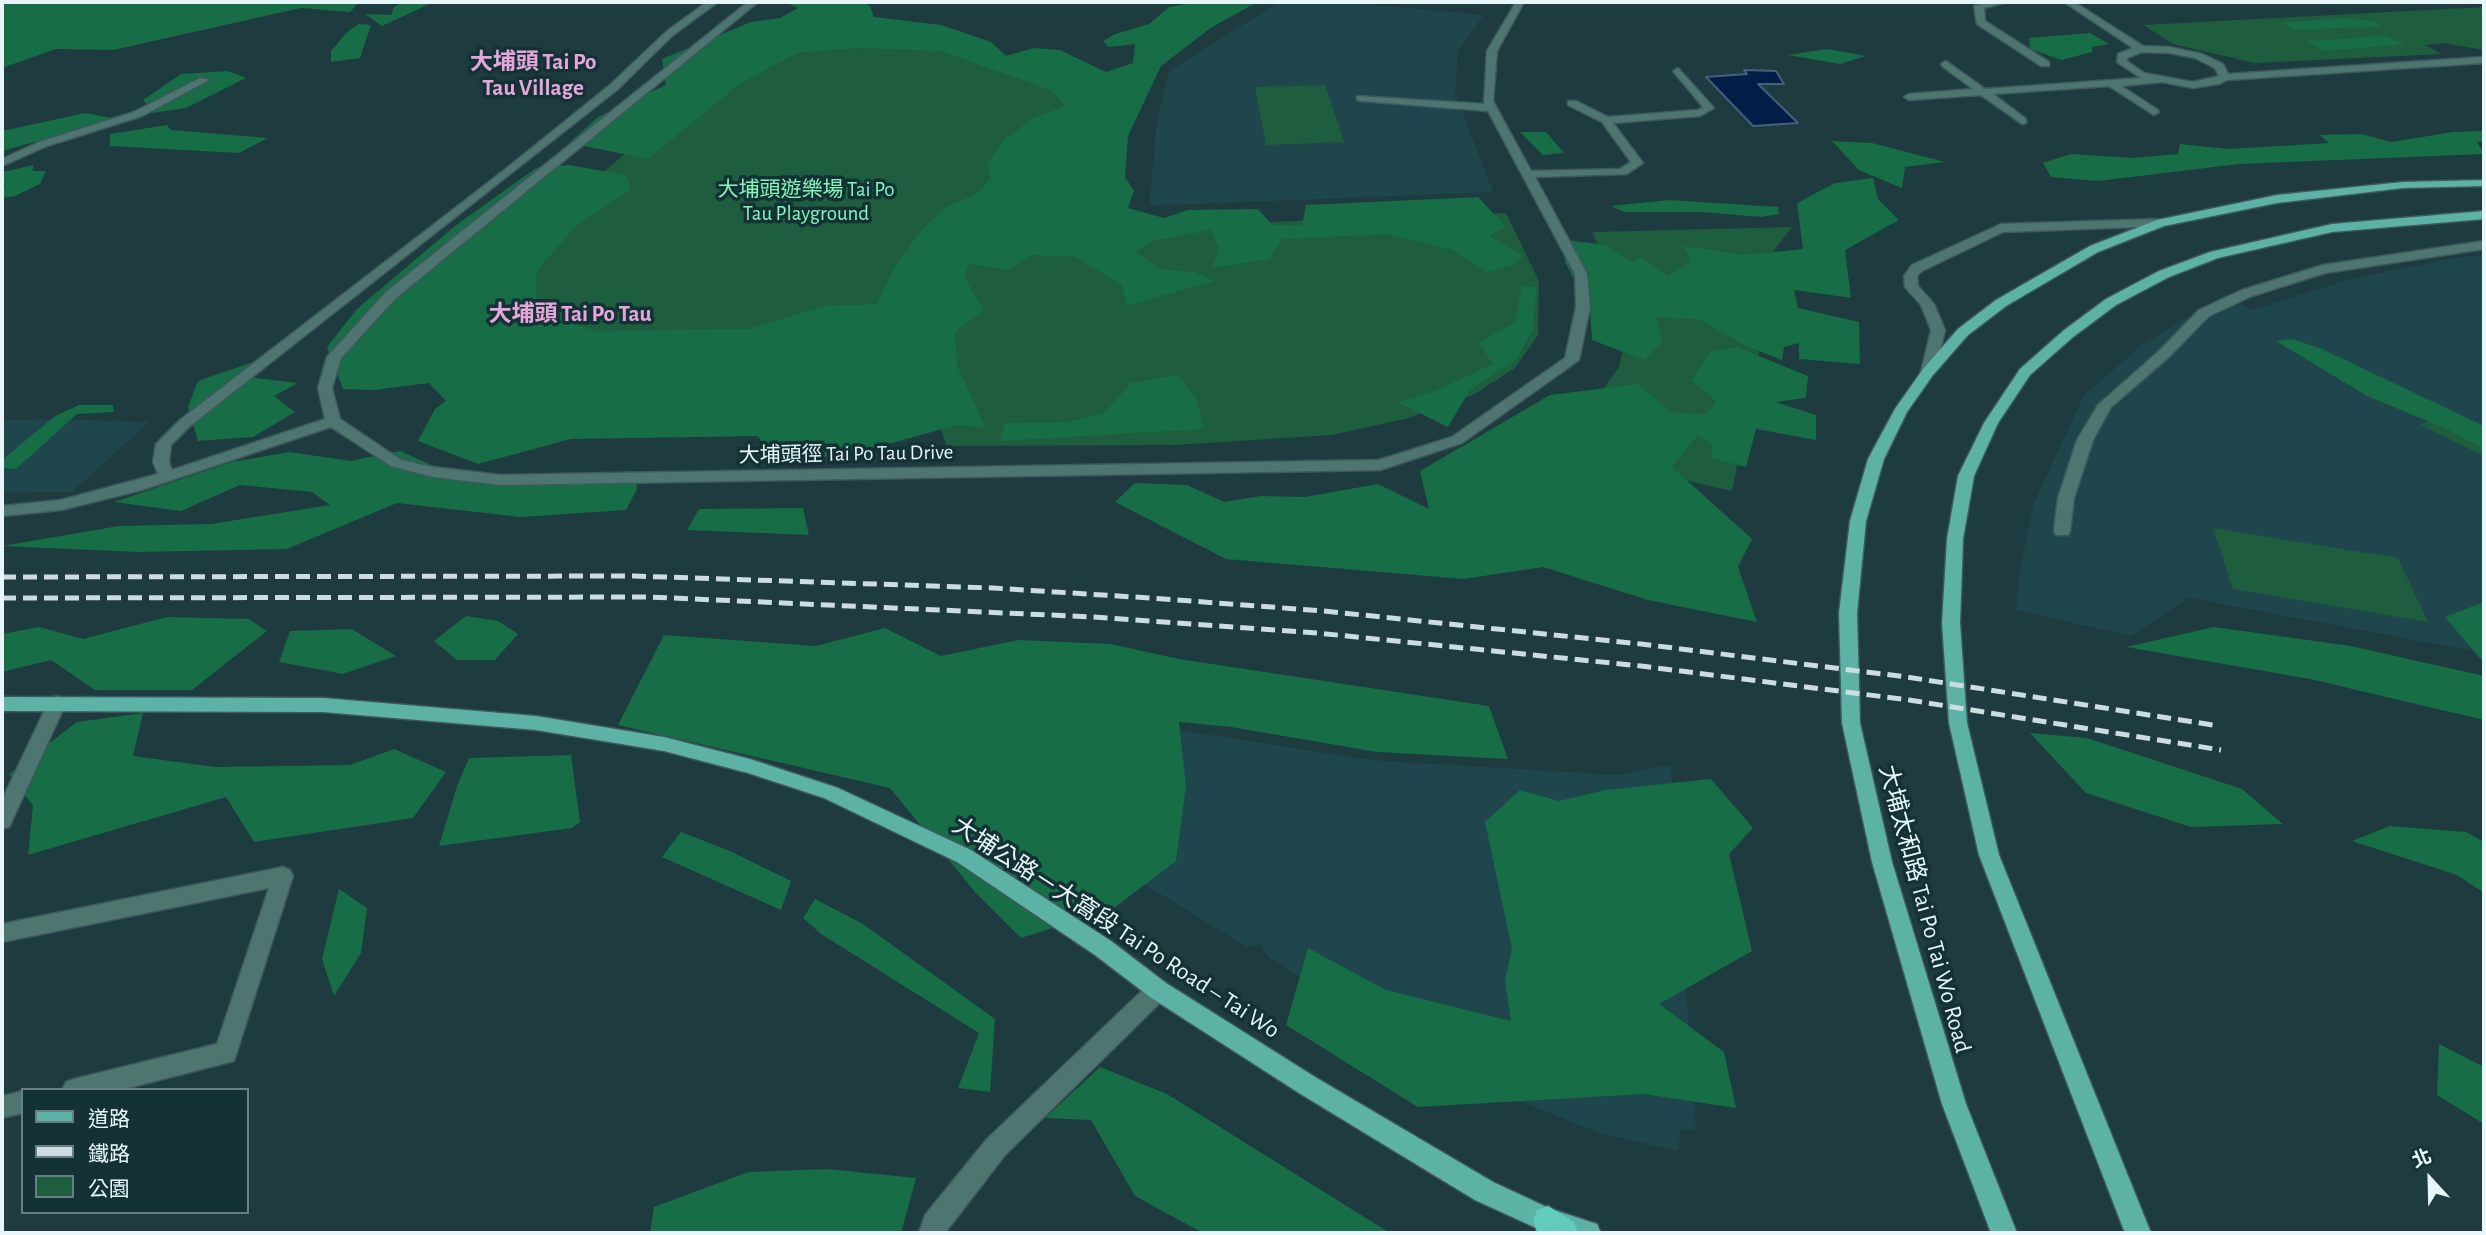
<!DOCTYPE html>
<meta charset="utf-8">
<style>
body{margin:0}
#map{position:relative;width:2486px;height:1235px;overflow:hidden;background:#1e3b3f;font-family:"Alegreya Sans","Noto Sans TC",sans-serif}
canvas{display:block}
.frame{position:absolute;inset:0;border:4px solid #e6f6f9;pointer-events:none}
.legend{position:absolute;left:21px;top:1088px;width:228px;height:126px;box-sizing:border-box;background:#143135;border:2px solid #688083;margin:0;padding:9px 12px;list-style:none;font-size:21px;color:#e6f6f9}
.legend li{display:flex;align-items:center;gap:14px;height:35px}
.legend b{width:35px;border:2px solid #688083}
.north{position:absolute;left:2395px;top:1144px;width:70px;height:70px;-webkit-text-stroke:5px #143135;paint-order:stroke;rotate:338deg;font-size:19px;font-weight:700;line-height:28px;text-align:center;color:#e6f6f9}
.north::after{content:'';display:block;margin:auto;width:24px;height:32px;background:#e6f6f9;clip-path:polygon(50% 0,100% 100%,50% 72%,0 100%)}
</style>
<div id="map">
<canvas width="2486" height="1235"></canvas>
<div class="frame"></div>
<ul class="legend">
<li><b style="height:9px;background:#5db2a6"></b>道路</li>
<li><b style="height:9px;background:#cbdde0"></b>鐵路</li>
<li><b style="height:19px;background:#1e5d3e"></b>公園</li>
</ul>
<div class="north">北</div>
</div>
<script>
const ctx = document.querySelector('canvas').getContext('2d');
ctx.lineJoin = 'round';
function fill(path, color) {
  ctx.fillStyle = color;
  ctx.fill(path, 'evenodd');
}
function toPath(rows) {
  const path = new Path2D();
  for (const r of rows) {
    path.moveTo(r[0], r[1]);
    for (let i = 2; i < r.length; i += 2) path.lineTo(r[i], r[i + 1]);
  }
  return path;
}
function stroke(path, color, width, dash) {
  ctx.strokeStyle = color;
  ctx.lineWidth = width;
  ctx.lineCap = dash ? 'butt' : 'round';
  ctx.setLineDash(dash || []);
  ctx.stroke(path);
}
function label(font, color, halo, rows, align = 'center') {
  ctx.font = font + ' "Alegreya Sans","Noto Sans TC",sans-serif';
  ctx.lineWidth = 7;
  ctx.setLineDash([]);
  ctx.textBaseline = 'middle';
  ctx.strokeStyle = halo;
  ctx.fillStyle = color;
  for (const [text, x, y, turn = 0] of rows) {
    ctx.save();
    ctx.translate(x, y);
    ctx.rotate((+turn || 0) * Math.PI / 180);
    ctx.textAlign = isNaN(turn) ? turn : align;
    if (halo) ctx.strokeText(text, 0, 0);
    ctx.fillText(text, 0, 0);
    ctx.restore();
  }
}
const built = toPath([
 [1279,2,1339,2,1484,15,1458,51,1455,92,1493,192,1149,206,1157,121,1169,71],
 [2484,255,2484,653,2189,598,2131,636,2016,610,2021,564,2034,503,2084,395,2143,344,2225,295,2253,310,2347,280,2459,257],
 [59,419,149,422,72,492,2,493,2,420],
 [1179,730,1371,760,1616,775,1671,765,1696,1130,1681,1130,1678,1151,1600,1133,1513,1099,1329,997,1267,956,1261,944,1247,947,1141,882]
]);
const green = toPath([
 [2484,7,2484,50,2443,43,2425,45,2442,54,2254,63,2173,44,2143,25],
 [968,47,1021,59,1066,78,1114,228,1506,213,1539,281,1538,335,1515,368,1475,394,1409,418,1332,435,1175,445,947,446,902,330,642,371,488,287,518,246,715,76,787,49],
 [1325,85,1344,142,1266,145,1255,87],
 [1792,227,1755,276,1762,338,1732,491,1534,445,1599,395,1619,367,1624,346,1610,274,1592,232],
 [2437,416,2484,438,2484,456,2420,425],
 [2213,528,2398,558,2428,622,2233,589]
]);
const forest = toPath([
 [2,2,359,2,350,12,301,8,113,50,56,49,2,68],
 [404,2,434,2,382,26,365,14,391,15,394,7],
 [785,2,863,2,870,6,874,17,941,25,991,42,1006,56,1033,48,1060,50,1106,72,1133,63,1135,44,1108,47,1103,41,1115,34,1149,24,1169,7,1199,2,1258,2,1212,27,1161,66,1128,136,1125,177,1134,191,1128,208,1164,218,1188,210,1258,209,1272,225,1302,226,1306,205,1478,197,1506,227,1489,236,1522,255,1514,265,1487,272,1450,249,1385,234,1282,239,1270,259,1212,268,1219,248,1211,230,1152,241,1136,251,1159,269,1195,272,1214,281,1127,306,1122,285,1075,257,1032,255,1008,270,969,264,964,277,984,310,955,332,957,366,986,428,957,425,881,446,777,466,758,436,571,439,478,464,418,441,435,409,446,401,429,383,374,390,343,389,327,347,357,309,455,226,536,168,569,165,626,175,631,189,576,226,536,272,537,310,595,331,749,329,825,306,877,304,893,269,920,232,946,207,974,195,991,179,987,165,1004,140,1033,118,1066,106,1050,90,941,51,859,48,800,52,741,83,648,159,569,143,598,117,666,85,662,59,751,22,780,18,798,8],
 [2341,18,2373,21,2382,26,2295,30,2282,23],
 [359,24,371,25,360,58,331,62,331,51,347,32],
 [2090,33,2109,44,2092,47,2092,52,2062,60,2030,49,2029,38],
 [2385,36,2406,44,2323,51,2306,41],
 [1827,49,1866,56,1840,64,1788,55],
 [228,71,246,78,186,108,153,113,143,100,181,74],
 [85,113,117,119,2,151,2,131],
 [167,125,171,130,268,138,239,153,110,146,110,134],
 [2484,131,2484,141,2477,142,2484,154,2239,164,2098,181,2051,177,2043,163,2071,154,2134,158,2178,154,2180,144,2229,149,2329,143,2320,135,2361,134,2391,142,2453,132],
 [1520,132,1546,132,1564,153,1543,155],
 [1832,141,1872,143,1945,162,1905,167,1902,188,1859,170],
 [34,165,32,171,46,171,40,184,15,196,2,198,5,183,2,182,2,172],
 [1873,178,1878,199,1899,220,1845,250,1851,298,1794,290,1798,308,1859,322,1860,364,1799,359,1799,343,1784,347,1782,360,1744,345,1699,319,1657,317,1662,342,1644,360,1592,340,1590,309,1565,262,1567,240,1605,245,1632,262,1642,257,1668,276,1691,262,1683,246,1746,255,1803,249,1797,203,1835,183],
 [1669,200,1778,207,1779,214,1761,217,1703,212,1624,212,1611,206],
 [1522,286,1536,287,1533,329,1516,360,1470,390,1448,427,1397,402,1437,390,1493,364,1479,343,1515,322],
 [2292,339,2322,349,2484,426,2484,449,2447,429,2367,396,2276,341],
 [1737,347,1808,376,1806,398,1775,402,1816,415,1816,440,1756,429,1746,467,1711,458,1712,444,1698,435,1672,467,1752,539,1738,567,1757,622,1648,600,1543,567,1464,579,1226,559,1115,502,1135,483,1187,485,1224,502,1261,496,1305,497,1378,484,1429,509,1420,471,1550,395,1638,384,1672,413,1706,414,1716,402,1692,380,1710,352],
 [253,362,255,378,298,383,274,396,295,412,253,437,198,441,188,407,198,381],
 [1178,375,1197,399,1204,429,1000,441,1005,423,1066,422,1103,414,1131,383],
 [79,405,113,405,114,412,77,414,16,469,2,468,2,460,55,416],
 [400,451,470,482,635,471,637,489,626,510,521,517,397,503,287,549,138,552,2,546,119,526,211,524,330,505,312,492,240,485,181,511,114,502,232,462,290,452,350,461],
 [803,508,809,535,687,530,699,509],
 [2484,602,2484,663,2445,617],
 [466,616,498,621,518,634,495,660,457,660,434,641],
 [167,617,249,619,267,631,192,690,95,690,51,660,2,672,2,634,39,627,83,639],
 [2214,627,2351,646,2484,676,2484,720,2310,679,2126,647],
 [885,628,941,656,1018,640,1110,644,1179,659,1489,706,1508,759,1377,752,1231,727,1179,722,1186,786,1176,861,1114,908,1021,938,975,892,890,788,618,725,664,635,816,646],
 [352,629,396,656,343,674,279,662,290,631],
 [143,713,133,756,215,767,350,765,394,749,446,772,413,818,254,842,226,797,28,855,33,806,9,774,77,722],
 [2030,733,2087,738,2242,789,2283,824,2191,827,2086,793],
 [571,755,580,822,572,828,439,846,457,786,469,758],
 [1711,779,1753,828,1729,854,1752,951,1659,1004,1724,1052,1736,1108,1644,1094,1418,1107,1286,1025,1308,948,1386,990,1511,1021,1505,981,1512,949,1485,822,1520,790,1559,801,1606,790],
 [2390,826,2466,832,2484,842,2484,893,2457,875,2352,841],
 [681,832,730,851,791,881,781,910,662,857],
 [339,889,367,908,361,953,334,996,322,959],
 [815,899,863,924,995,1019,990,1092,958,1088,979,1033,821,934,803,918],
 [2439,1044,2484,1067,2484,1124,2437,1095],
 [1100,1067,1167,1094,1390,1233,1203,1233,1135,1196,1091,1120,1045,1118],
 [827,1169,916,1178,901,1233,650,1233,654,1207,748,1172]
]);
const water = toPath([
 [1744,70,1776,71,1784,84,1758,84,1798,123,1753,126,1706,77,1747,74,1744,70]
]);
const minor = toPath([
 [707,2,718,2,673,35,618,89,190,426,171,445,169,462,172,470,325,419,318,388,327,357,386,292,748,2,758,2,396,298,341,358,332,388,340,419,401,460,433,467,500,475,1379,460,1452,437,1565,358,1576,307,1575,274,1488,111,1361,101,1357,100,1357,96,1484,104,1487,51,1516,2,1524,2,1497,51,1493,101,1531,171,1620,169,1631,162,1602,122,1568,105,1568,101,1576,101,1608,117,1698,110,1703,107,1673,71,1678,68,1714,108,1700,116,1613,123,1643,163,1627,174,1535,177,1587,274,1590,307,1579,360,1462,443,1380,470,500,485,433,477,391,466,331,427,142,490,61,510,2,516,2,506,61,500,158,474,153,462,156,444,180,420,507,168,610,85,667,31,707,2],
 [1988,2,2007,2,1984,8,1985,21,2049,62,2049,66,2041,66,1977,24,1974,6,1988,2],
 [2064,2,2074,2,2143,46,2169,47,2202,54,2223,64,2228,74,2484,57,2484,63,2227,80,2219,84,2193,88,2162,82,2121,86,2158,110,2159,112,2154,115,2109,86,1993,94,2026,119,2026,123,2022,124,1981,95,1909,100,1904,97,1909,94,1973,89,1942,66,1941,64,1946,61,1985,89,2141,78,2117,62,2118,54,2133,48,2064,2],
 [2142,52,2169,53,2195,58,2215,68,2219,76,2193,82,2144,73,2127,61,2127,58,2142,52],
 [200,78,209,80,142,116,47,146,2,166,2,159,39,142,134,112,200,78],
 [2161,219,2165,220,2165,226,2003,232,1922,271,1917,276,1918,286,1934,304,1945,330,1935,372,1928,376,1921,372,1931,330,1921,305,1905,287,1904,276,1912,265,2001,224,2161,219],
 [2484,241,2484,249,2325,273,2252,296,2209,316,2169,357,2111,407,2093,440,2074,498,2070,531,2068,535,2056,535,2054,531,2058,498,2077,440,2098,405,2159,351,2199,310,2242,290,2323,265,2484,241],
 [57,696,64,698,66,703,12,821,9,827,2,829,2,800,48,703,50,698,57,696],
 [283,867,290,870,293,876,234,1061,120,1090,62,1090,66,1082,74,1079,217,1044,269,888,2,942,2,924,283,867],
 [1158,980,1166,983,1169,990,1166,997,1005,1155,945,1233,919,1233,925,1215,987,1139,1150,983,1158,980],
 [23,1091,23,1113,2,1118,2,1096,23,1091]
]);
const major = toPath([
 [2484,180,2484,186,2403,188,2277,203,2164,226,2098,252,2006,306,1968,335,1933,375,1907,412,1884,459,1866,521,1857,613,1860,723,1892,862,1966,1104,2017,1233,1991,1233,1942,1104,1872,862,1842,723,1839,613,1850,521,1868,459,1895,409,1923,369,1958,329,1996,300,2090,246,2157,220,2277,195,2403,182,2484,180],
 [2484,211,2484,219,2332,232,2218,258,2169,277,2116,305,2073,337,2030,375,1998,423,1974,476,1963,539,1960,623,1967,723,1999,855,2151,1233,2125,1233,1979,855,1949,723,1942,623,1947,539,1958,476,1984,423,2020,369,2063,331,2106,299,2159,271,2210,252,2332,224,2484,211],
 [2,697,323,698,536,716,664,737,750,759,838,788,971,850,1111,941,1166,983,1315,1077,1493,1182,1551,1209,1597,1224,1601,1233,1547,1233,1475,1200,1299,1093,1150,997,1095,955,957,862,824,798,748,773,664,751,536,730,323,712,2,711,2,697]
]);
const highway = toPath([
 [1548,1206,1574,1222,1578,1233,1537,1232,1533,1221,1537,1210,1548,1206]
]);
const rail = toPath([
 [2,577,634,576,993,588,1150,598,1324,611,1641,644,1907,677,2213,725],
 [2,598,650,597,1094,617,1317,633,1641,666,1909,700,2221,750]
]);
const farParknames = [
 ["大埔頭遊樂場 Tai Po",806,190],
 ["Tau Playground",806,214]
];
const farStreetnames = [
 ["大埔頭徑 Tai Po Tau Drive",846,454,-1]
];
const farQuarternames = [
 ["大埔頭 Tai Po",533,62],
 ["Tau Village",533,88],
 ["大埔頭 Tai Po Tau",570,314]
];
const streetNames = [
 ["大埔太和路 Tai Po Tai Wo Road",1925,909,75],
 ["大埔公路－大窩段 Tai Po Road – Tai Wo",1116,928,33]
];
fill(built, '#1e464c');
fill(green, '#1e5d3e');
fill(forest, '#166d46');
fill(water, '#031e46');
stroke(water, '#475f7c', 2);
stroke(minor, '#3e595d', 3);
stroke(major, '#3e595d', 3);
stroke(highway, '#3e595d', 3);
fill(minor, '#4e756f');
fill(major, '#5db2a6');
fill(highway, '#61cbbc');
stroke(rail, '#cbdde0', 5, [14, 7]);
label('21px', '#87f4b9', '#143135', farParknames);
label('21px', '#e6f6f9', '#143135', farStreetnames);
label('bold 23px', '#e5a7db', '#143135', farQuarternames);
label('24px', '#e6f6f9', '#143135', streetNames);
</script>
